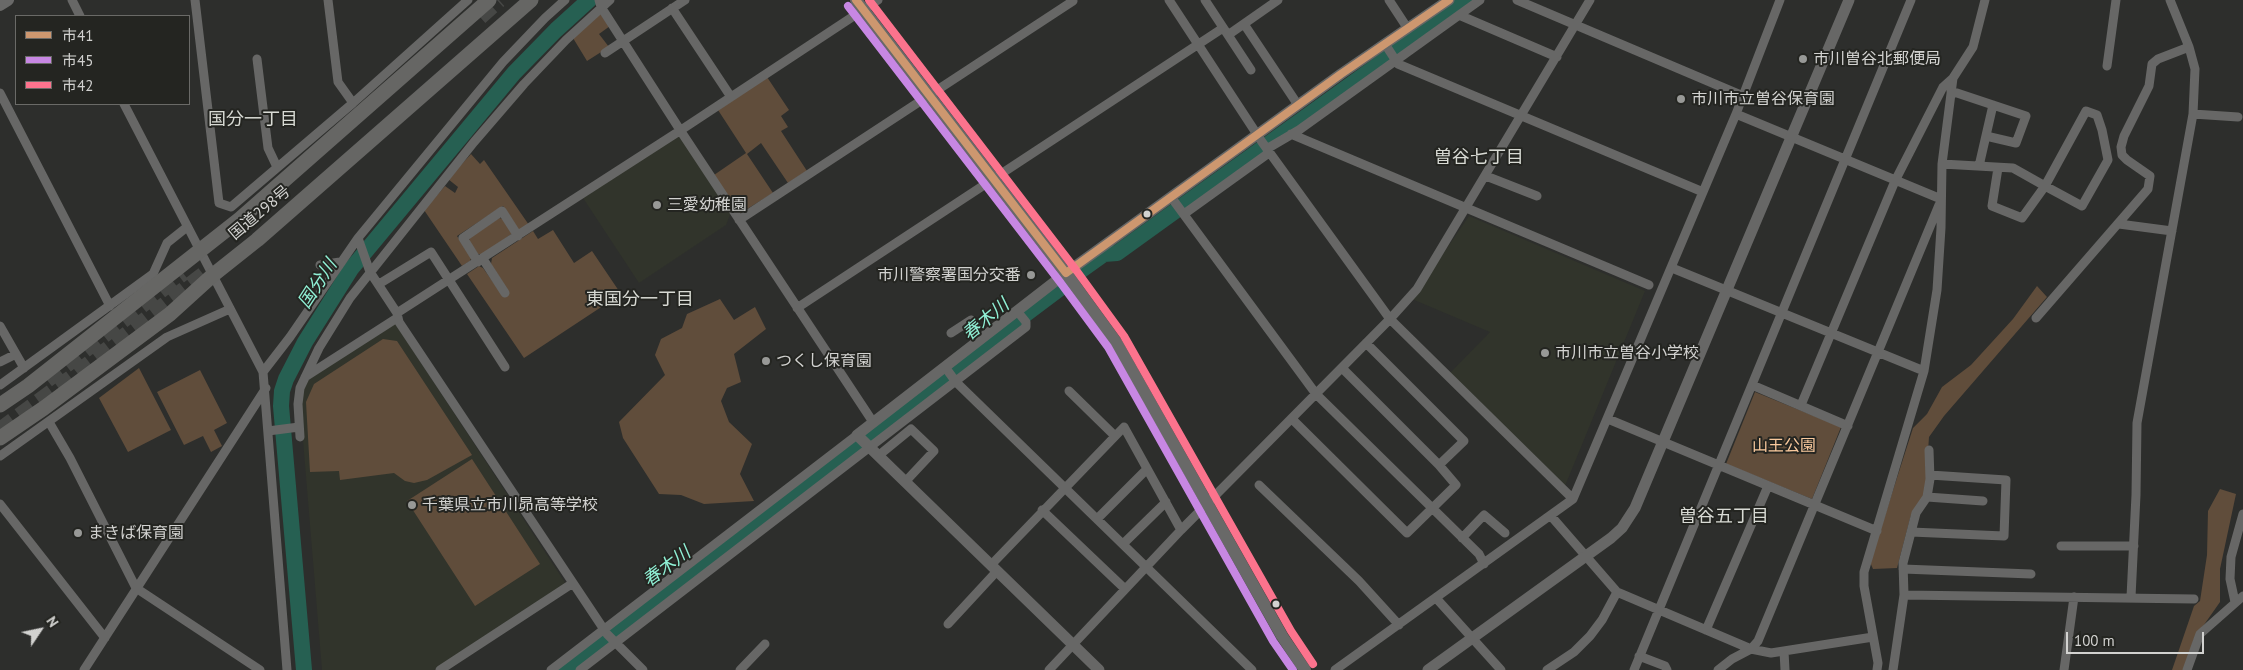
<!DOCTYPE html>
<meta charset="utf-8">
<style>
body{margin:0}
#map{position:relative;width:2243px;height:670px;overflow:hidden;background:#2d2e2c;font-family:"PT Sans","Noto Sans JP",sans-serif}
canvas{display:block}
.legend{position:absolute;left:15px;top:15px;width:175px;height:90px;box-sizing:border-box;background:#242521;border:1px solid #6a6a67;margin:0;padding:6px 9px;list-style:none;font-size:15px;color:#d2d2d0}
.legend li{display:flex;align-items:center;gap:10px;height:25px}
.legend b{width:25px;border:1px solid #6a6a67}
.north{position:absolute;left:15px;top:605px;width:50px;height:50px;-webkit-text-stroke:4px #242521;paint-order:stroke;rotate:56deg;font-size:14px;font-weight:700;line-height:20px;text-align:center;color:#d2d2d0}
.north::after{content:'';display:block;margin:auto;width:18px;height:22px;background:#d2d2d0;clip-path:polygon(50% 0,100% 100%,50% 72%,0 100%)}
.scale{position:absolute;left:2066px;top:632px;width:138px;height:22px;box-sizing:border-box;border:2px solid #d2d2d0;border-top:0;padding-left:6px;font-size:15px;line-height:18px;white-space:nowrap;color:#d2d2d0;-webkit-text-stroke:4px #242521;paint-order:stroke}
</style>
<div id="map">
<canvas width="2243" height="670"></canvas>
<ul class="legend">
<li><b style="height:6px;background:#cd976f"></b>市41</li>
<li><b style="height:6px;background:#c787e3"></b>市45</li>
<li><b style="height:6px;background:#fc738d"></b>市42</li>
</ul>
<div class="north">N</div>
<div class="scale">100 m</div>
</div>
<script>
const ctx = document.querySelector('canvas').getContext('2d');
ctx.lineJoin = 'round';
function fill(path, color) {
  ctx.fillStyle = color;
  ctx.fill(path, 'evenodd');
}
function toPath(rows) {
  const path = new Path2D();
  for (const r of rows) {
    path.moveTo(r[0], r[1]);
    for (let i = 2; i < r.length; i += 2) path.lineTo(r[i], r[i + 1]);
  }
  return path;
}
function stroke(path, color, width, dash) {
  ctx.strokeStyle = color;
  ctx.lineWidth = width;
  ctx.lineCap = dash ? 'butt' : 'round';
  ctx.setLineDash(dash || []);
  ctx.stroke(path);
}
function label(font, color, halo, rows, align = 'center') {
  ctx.font = font + ' "PT Sans","Noto Sans JP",sans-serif';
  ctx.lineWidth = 4;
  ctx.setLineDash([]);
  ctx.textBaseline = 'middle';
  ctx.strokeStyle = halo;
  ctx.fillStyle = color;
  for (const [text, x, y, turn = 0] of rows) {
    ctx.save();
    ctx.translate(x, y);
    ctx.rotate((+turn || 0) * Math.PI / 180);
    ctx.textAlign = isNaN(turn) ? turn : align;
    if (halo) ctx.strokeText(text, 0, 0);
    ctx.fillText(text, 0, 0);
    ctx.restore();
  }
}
const built = toPath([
 [680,134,731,212,726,225,639,283,583,198],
 [1469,216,1645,291,1565,486,1450,373,1490,332,1412,299],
 [395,323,566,584,434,670,322,670,300,404,304,382]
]);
const green = toPath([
 [598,14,603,15,610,26,599,34,609,47,587,61,573,38],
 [767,77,789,110,781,116,788,127,781,131,807,171,788,183,761,143,747,154,773,193,739,214,714,175,746,153,718,110],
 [471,154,480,164,484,160,529,225,522,230,518,229,503,206,457,236,471,258,470,261,462,266,424,210,445,186,455,193,458,187,448,179],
 [499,218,504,219,513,233,483,254,478,254,469,241,470,237],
 [553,230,574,263,592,251,621,294,524,358,467,274,479,266,483,268,503,296,509,292,491,264,492,258,533,231,538,239],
 [2037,286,2047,297,1944,416,1929,437,1925,495,1911,515,1897,568,1873,569,1870,562,1913,428,1927,414,1942,387,1971,365,2013,319],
 [720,299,734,320,755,307,766,329,734,354,741,382,727,388,721,401,729,422,752,444,740,474,754,501,704,504,681,495,659,494,623,438,619,422,665,375,655,355,661,339,682,328,687,314],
 [383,339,397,341,472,455,427,480,414,483,405,481,394,473,340,480,339,471,310,472,306,402,314,384],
 [139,368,171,430,128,452,99,398],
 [200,370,227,423,214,430,222,446,211,452,203,436,184,445,157,392],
 [1755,392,1841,427,1812,499,1726,464],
 [472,459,540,564,475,606,407,501],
 [2220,489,2236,494,2220,569,2220,602,2194,639,2185,670,2172,670,2194,606,2200,601,2207,555,2208,511]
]);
const river = toPath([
 [304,670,281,406,282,391,286,379,305,342,351,269,514,73,556,30,589,0],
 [565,670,1008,331,1011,325,1067,283,1076,274,1104,254,1117,253,1468,0]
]);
const motorwayTunnel = toPath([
 [480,17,499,0],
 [47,380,183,273],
 [0,430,72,377,213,267]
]);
const minor = toPath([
 [72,0,80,16],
 [195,0,219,203,231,207,353,103,468,0],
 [328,0,338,82,353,103],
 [599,0,601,7,682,133,873,422],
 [1169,0,1262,142,1390,319,1573,499],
 [1205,0,1251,70],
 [1389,0,1408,29],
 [1517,0,1743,96],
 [672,8,731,97],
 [1459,15,1557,57],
 [1244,24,1298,105],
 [1228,35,1278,0],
 [1385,44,1398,64,1703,192],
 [605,53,685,0],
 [257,59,268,148,277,167],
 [2107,66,2116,0],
 [1951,91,2026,116,2016,143,1986,136],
 [0,93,110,306],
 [124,104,263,372,287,670],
 [1736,114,1941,199],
 [2193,114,2238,117],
 [1291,134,1649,285],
 [1942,164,2013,168,2045,186,2082,206,2108,160,2102,130,2097,115,2086,111,2045,186,2022,218,1992,206,1998,168],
 [1979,166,1993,105],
 [1486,176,1537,196],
 [1171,197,1316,394,1479,554,1484,564],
 [1184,214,1266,155,1270,147,1299,130,1480,0],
 [739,220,1073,1],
 [2119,224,2172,231],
 [358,238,370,272,397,313,399,322,607,634,643,670],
 [483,259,505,293],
 [478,262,463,238,502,211,518,236],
 [320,265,340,262],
 [1672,268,1924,371],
 [379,284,431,252,505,367],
 [797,308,1223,28],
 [397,313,681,130,878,0],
 [2036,318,2148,189,2150,176,2127,160,2122,155,2121,147,2124,136,2149,86,2152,64,2158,59,2189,47],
 [0,326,24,368],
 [951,333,971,320],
 [1366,343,1464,441,1439,465],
 [0,362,14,355],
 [945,367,956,382,1252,670],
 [263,372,290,337,358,238,503,62,545,18,565,0],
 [305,377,397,318],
 [0,385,153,274,167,243,187,227],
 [1752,385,1848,426],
 [1069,391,1115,436],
 [1801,405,1895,181,1943,87,1953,78],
 [1292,419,1407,533,1456,485,1439,465,1342,368],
 [1608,419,1877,531],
 [49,422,70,458,136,588,260,670],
 [268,431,299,427],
 [300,437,298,404,300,388,319,348,350,298,474,142,524,84,566,40,610,0],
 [0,456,167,337,230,309],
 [878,456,911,429,934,451,905,482],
 [1259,485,1359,581,1399,625],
 [1927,497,1983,501],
 [0,504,105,638],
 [1042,510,1125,589],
 [1551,516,1617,592,1751,649,1771,653,1873,637],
 [1097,519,1147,469],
 [1911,532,2004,536,2006,480,1930,475],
 [1462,538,1484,515,1505,533],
 [1123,544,1166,502],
 [2061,546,2134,546],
 [991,565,1124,427,1181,530],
 [1903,569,2031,574],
 [1904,595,2194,599],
 [2131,597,2136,495,2137,423,2193,114,2195,69,2189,47,2170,0],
 [1436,598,1501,670],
 [2235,602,2230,579,2231,557,2243,514],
 [948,624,997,571],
 [1706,630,1768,486],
 [1784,651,1785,670],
 [1639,656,1665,666,1667,670],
 [84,670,266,388],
 [440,670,573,583],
 [551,670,857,435],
 [580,670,1026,327,1026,322,1017,311],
 [740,670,765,644],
 [1049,670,1181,530,1390,319,1417,289,1590,0],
 [1335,670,1573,499,1736,114,1780,0],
 [1547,670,1574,652,1590,636,1602,620,1617,592],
 [1634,670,1911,0],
 [1718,670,1732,659,1751,649,1758,641,1939,205],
 [1877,670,1878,663,1864,586,1864,572,1924,371,1937,290,1941,228,1942,164,1953,78,1973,47,1985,0],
 [1893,670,1904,595,1903,563,1916,513,1927,497,1930,479,1929,450],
 [2064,670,2074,597],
 [2187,670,2200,634,2243,596]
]);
const tertiary = toPath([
 [1099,670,857,435,1066,273,1341,74,1449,0],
 [1428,670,1611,538,1622,528,1635,508,1849,0]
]);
const secondary = toPath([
 [856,0,1068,276,1116,342,1282,636,1305,670],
 [0,5,8,0]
]);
const trunk = toPath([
 [0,405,28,386,240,219,489,0],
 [0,438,44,408,170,314,213,275,257,240,531,0]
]);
const bus1 = toPath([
 [856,0,1066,273],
 [1066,273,1341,74,1449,0]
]);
const bus2 = toPath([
 [848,6,1060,282,1108,347,1273,641,1293,670]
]);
const bus3 = toPath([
 [869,0,1076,270,1124,336,1291,631,1313,664]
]);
const markers = [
 [1803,59,5,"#989997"],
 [1681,99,5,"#989997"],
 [657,205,5,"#989997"],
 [1147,214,4.5,"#d2d2d0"],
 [1031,275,5,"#989997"],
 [1545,353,5,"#989997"],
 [766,361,5,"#989997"],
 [412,505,5,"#989997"],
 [78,533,5,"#989997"],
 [1276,604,4.5,"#d2d2d0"]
];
const poiNames = [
 ["市川曽谷北郵便局",1813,59],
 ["市川市立曽谷保育園",1691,99],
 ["三愛幼稚園",667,205],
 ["市川警察署国分交番",1021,275,"right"],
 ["市川市立曽谷小学校",1555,353],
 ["つくし保育園",776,361],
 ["千葉県立市川昴高等学校",422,505],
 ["まきば保育園",88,533]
];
const streetNames = [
 ["国道298号",260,213,-40]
];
const parkNames = [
 ["山王公園",1784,446]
];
const neighbourhoodNames = [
 ["国分一丁目",253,120],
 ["曽谷七丁目",1479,158],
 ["東国分一丁目",640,300],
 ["曽谷五丁目",1724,517]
];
const waterNames = [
 ["国分川",318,284,-57],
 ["春木川",986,320,-40],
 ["春木川",667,567,-37]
];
fill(built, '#31342b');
fill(green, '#604d3b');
stroke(river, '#266052', 16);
stroke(motorwayTunnel, '#464745', 16, [16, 8]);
stroke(minor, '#676766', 9);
stroke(tertiary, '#676766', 11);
stroke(secondary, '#696968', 12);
stroke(trunk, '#666664', 15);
stroke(bus1, '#cd976f', 8);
stroke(bus2, '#c787e3', 8);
stroke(bus3, '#fc738d', 8);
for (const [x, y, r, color] of markers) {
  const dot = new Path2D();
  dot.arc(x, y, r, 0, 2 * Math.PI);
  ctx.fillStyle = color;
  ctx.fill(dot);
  stroke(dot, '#242521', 2);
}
label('16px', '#d2d2d0', '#242521', poiNames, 'left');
label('16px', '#d2d2d0', '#242521', streetNames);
label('16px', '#f9c99d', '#242521', parkNames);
label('18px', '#d8dad4', '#242521', neighbourhoodNames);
label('italic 18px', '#90f1d6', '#242521', waterNames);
</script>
